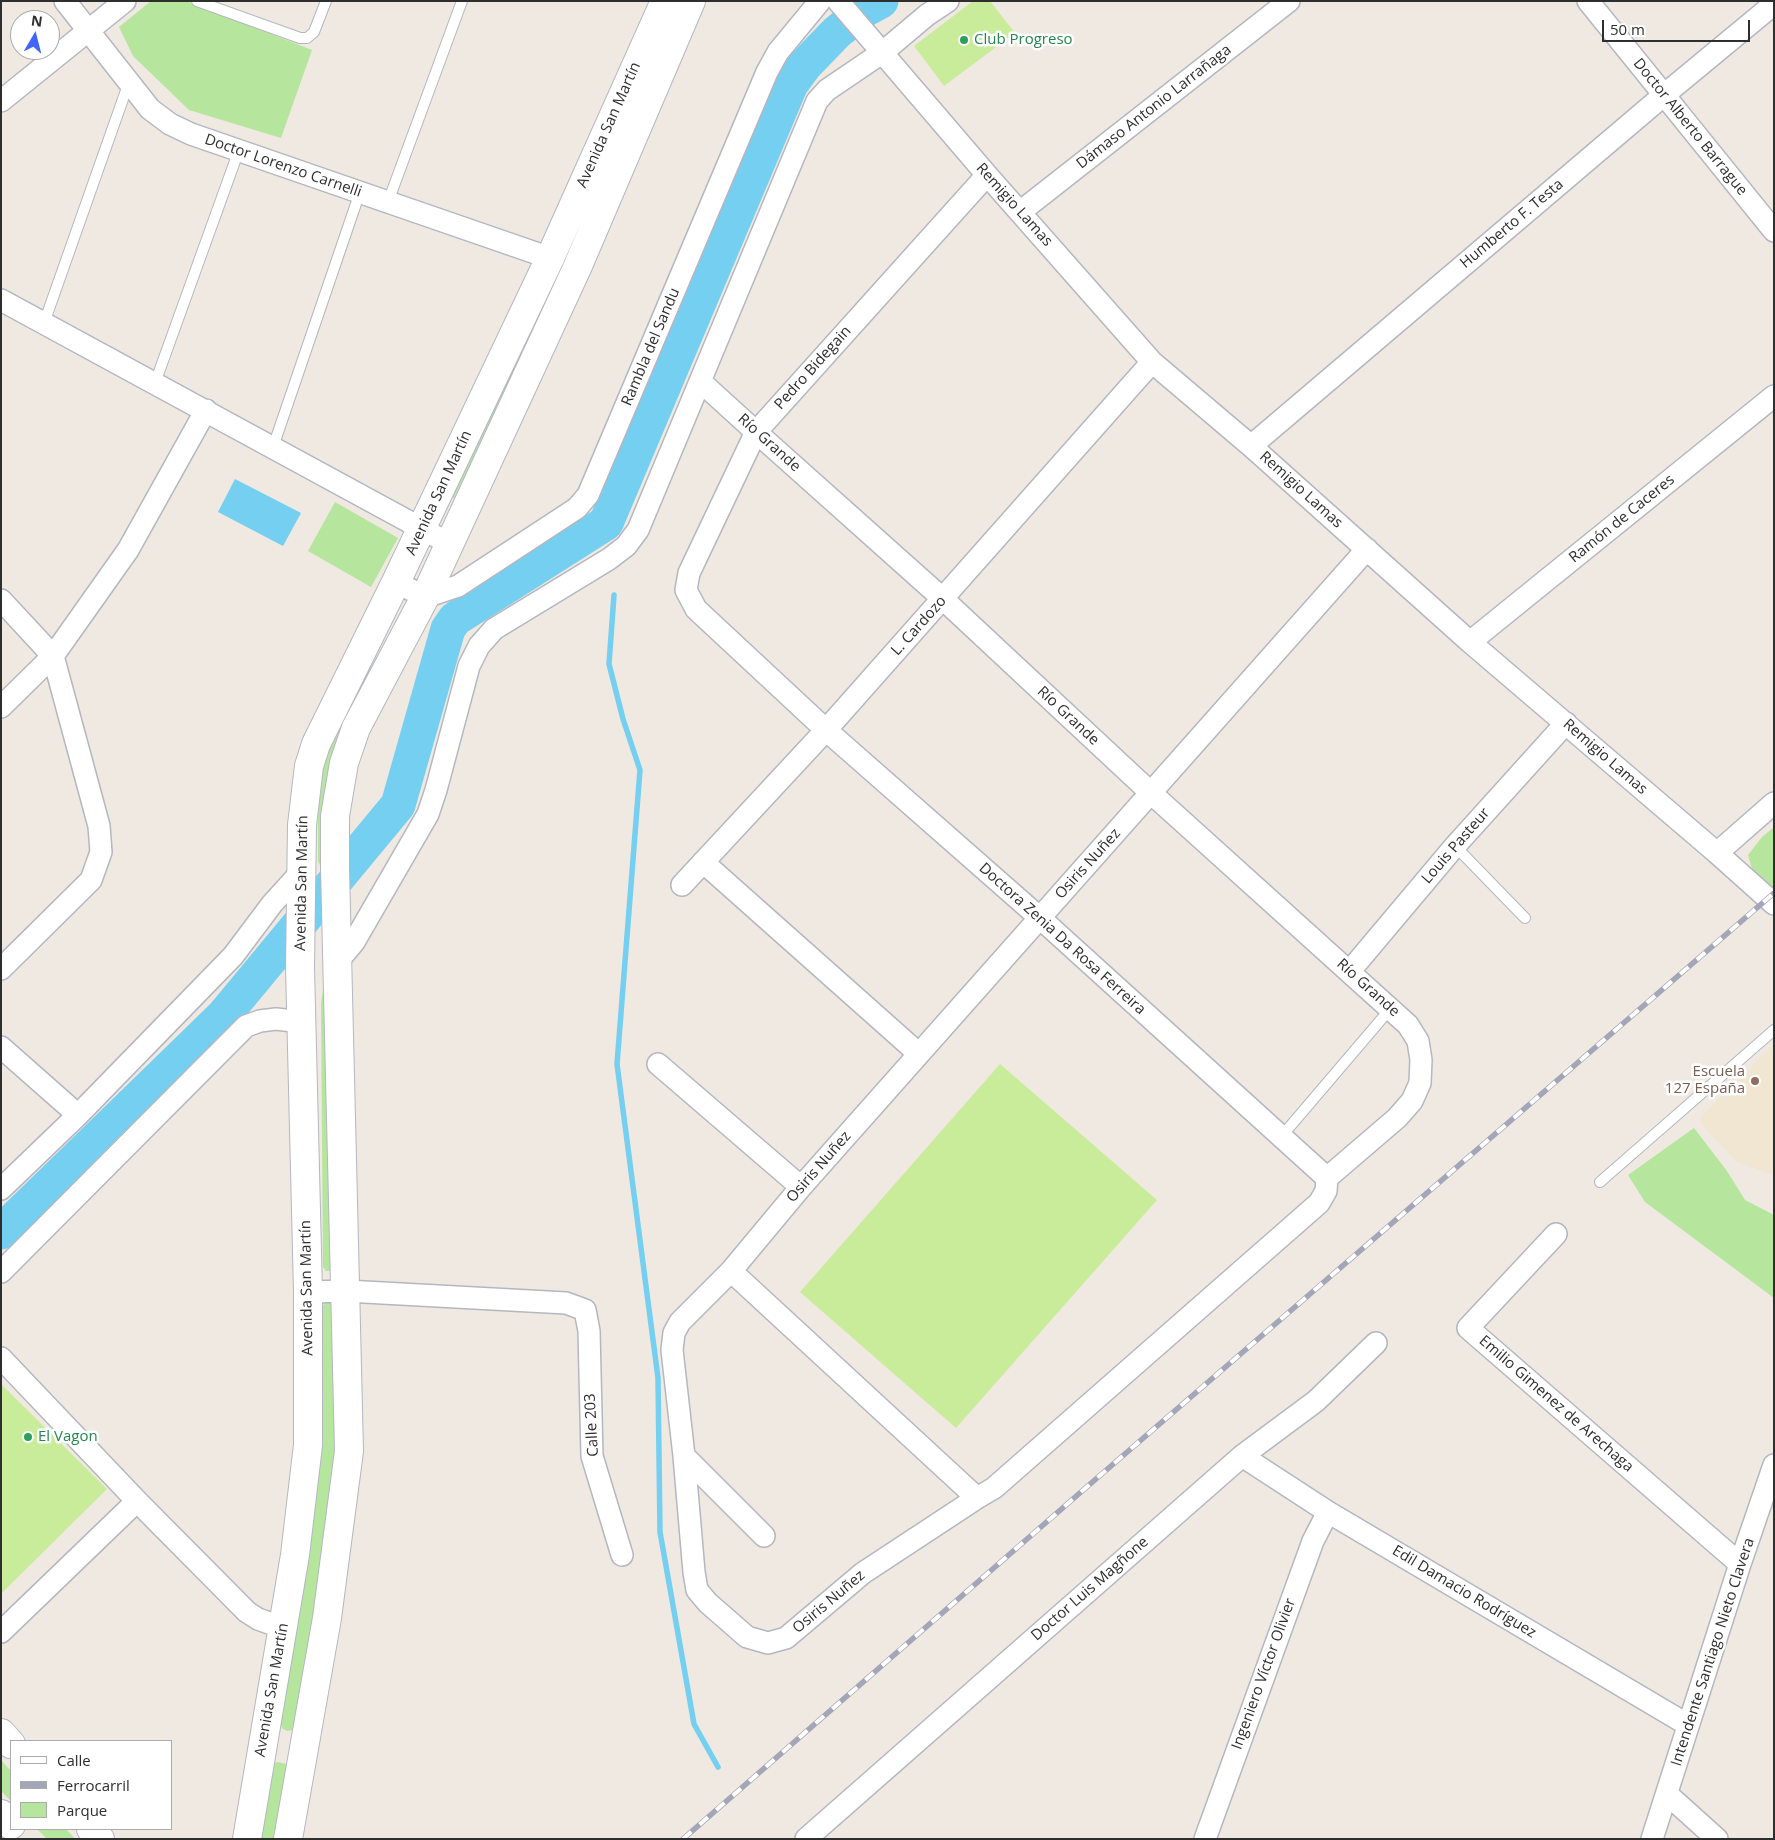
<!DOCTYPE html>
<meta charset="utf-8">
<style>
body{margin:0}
#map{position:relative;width:1775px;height:1840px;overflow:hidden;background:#efe9e1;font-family:"Open Sans",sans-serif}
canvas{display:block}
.frame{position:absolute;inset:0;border:2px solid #2e2e2e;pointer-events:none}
.legend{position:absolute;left:10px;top:1740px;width:162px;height:90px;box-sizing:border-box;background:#fff;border:1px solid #ababab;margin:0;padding:6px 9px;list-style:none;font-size:15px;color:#2e2e2e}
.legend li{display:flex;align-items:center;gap:10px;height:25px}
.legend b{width:25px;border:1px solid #ababab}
.north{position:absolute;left:10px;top:10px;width:50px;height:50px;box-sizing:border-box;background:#fff;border:1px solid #ababab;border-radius:50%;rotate:8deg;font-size:14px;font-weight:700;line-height:20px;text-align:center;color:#2e2e2e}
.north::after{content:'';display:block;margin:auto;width:18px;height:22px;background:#4264fb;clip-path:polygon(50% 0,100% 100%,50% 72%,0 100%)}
.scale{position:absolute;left:1602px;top:20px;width:148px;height:22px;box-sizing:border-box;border:2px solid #2e2e2e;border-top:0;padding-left:6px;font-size:15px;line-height:18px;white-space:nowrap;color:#2e2e2e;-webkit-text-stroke:4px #fff;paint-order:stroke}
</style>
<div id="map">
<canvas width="1775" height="1840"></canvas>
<div class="frame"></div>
<ul class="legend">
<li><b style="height:6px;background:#fff"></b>Calle</li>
<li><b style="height:6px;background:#a3a6b8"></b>Ferrocarril</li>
<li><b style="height:14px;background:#b6e59e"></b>Parque</li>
</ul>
<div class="north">N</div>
<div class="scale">50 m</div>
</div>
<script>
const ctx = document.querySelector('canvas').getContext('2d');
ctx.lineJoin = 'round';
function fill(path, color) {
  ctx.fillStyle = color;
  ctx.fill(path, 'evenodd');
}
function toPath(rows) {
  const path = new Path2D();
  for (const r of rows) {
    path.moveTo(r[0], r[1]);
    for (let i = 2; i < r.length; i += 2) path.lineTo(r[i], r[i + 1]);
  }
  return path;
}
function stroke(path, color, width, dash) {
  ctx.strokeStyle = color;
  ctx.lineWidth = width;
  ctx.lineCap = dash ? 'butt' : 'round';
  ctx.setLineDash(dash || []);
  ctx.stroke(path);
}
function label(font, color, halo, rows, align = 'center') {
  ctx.font = font + ' "Open Sans",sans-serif';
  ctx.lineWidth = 5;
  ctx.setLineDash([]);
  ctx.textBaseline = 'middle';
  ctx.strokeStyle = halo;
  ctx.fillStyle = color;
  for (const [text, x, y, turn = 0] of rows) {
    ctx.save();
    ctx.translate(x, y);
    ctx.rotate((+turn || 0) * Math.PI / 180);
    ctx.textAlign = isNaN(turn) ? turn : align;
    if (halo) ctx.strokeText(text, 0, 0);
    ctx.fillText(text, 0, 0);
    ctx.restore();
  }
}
const education = toPath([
 [1774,1044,1774,1175,1737,1162,1703,1126,1700,1118]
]);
const green = toPath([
 [151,1,186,1,312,50,281,138,189,110,133,56,119,27],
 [676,1,575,249,454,498,448,499],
 [335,502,398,538,371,587,308,551],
 [393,611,396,614,338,737,328,780,324,871,318,862,318,791,323,762],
 [1774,827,1774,891,1753,872,1748,855,1762,837],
 [325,977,332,1271,326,1271,323,1267,321,1003],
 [1694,1128,1727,1171,1745,1200,1774,1215,1774,1298,1645,1202,1628,1175],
 [331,1302,336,1307,340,1399,334,1502,297,1726,293,1730,287,1731,283,1729,280,1724,316,1501,320,1442,321,1308,325,1303],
 [1,1760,11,1771,11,1801,1,1791],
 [277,1762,287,1764,289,1768,277,1839,259,1839,272,1766],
 [37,1829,66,1829,75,1839,47,1839]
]);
const pitch = toPath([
 [973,1,990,1,1015,33,944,86,914,46],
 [1000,1064,1157,1200,956,1428,800,1292],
 [1,1384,107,1489,1,1594]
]);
const water = toPath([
 [235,479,301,513,283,546,218,512]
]);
const stream = toPath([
 [614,595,609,664,623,719,640,770,617,1064,658,1378,660,1532,694,1724,718,1767]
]);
const river = toPath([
 [1,1232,224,1015,398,805,448,629,455,619,606,523,791,84,805,65,837,32,866,9,881,1]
]);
const lane = toPath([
 [197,1,300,38,307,38,314,32,326,1],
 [388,202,462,1],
 [44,323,129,82],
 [155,383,239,150],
 [273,447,360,192],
 [1455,846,1525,918],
 [1281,1137,1391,1008],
 [1600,1182,1774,1030]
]);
const street = toPath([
 [65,1,150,109,170,124,191,134,550,258],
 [838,1,987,175,1152,362,1251,446,1470,642,1717,853,1774,904],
 [1588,1,1774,231],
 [1,101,125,1],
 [1020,212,1289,1],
 [1,300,450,544],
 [700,381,756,432,943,599,1151,793,1408,1025,1418,1041,1421,1060,1420,1083,1412,1101,1397,1118,1327,1178,1040,918,826,730,696,609,686,590,689,573,756,432,987,175],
 [1251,446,1664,95,1774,4],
 [396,582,425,597,458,586,577,508,588,495,767,72,778,52,820,1],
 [1,600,53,656,99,826,101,852,91,880,1,969],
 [1470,642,1774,396],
 [1,707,53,656,128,550,206,410],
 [1717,853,1774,803],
 [703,862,919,1054],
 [682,885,826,730,1152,362],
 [338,961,354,942,428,814,436,790,469,666,479,646,494,629,609,559,626,546,638,530,817,101,827,90,883,52,927,15,948,1],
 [1349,972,1455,846,1566,723],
 [1,1047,78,1115],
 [658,1064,801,1187],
 [1327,1178,1326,1191,1319,1203,994,1488,977,1498,863,1573,786,1638,768,1643,747,1637,708,1603,697,1590,694,1572,684,1456,672,1350,674,1333,680,1322,731,1271,801,1187,1367,549],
 [1,1189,78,1115,233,956,272,904,301,872],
 [1556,1234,1468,1328,1740,1564],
 [731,1271,977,1498],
 [1,1272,246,1026,260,1021,276,1019,302,1022],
 [308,1292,346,1291,566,1303,585,1310,589,1331,592,1456,622,1555],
 [1,1358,137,1501,247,1612,258,1619,283,1628],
 [684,1456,764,1536],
 [1242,1456,1328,1512,1688,1725],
 [1,1632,137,1501],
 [1667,1794,1717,1839],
 [806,1839,1242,1456,1316,1401,1376,1343],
 [1205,1839,1313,1541,1328,1512],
 [1652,1839,1740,1564,1774,1465]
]);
const secondary = toPath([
 [1,1733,11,1744],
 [1,1814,11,1825],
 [91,1829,100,1839],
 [247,1839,295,1555,308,1445,308,1292,300,967,302,825,309,766,316,744,396,582,550,258,665,1],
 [288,1839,327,1618,349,1451,335,869,335,816,344,763,356,728,425,597,577,268,691,1]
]);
const rail = toPath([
 [683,1839,1089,1485,1774,893]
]);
const markers = [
 [964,40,5,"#2e9e5b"],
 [1755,1081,5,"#8d6e63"],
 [28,1437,5,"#2e9e5b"]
];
const leisureNames = [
 ["Club Progreso",974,40],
 ["El Vagon",38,1437]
];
const streetNames = [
 ["Dámaso Antonio Larrañaga",1154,107,-38],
 ["Avenida San Martín",609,125,-66],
 ["Doctor Alberto Barrague",1690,127,51],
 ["Doctor Lorenzo Carnelli",283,166,19],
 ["Remigio Lamas",1014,205,48],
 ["Humberto F. Testa",1512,224,-40],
 ["Rambla del Sandu",651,347,-67],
 ["Pedro Bidegain",813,368,-48],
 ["Río Grande",769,443,42],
 ["Remigio Lamas",1301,490,42],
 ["Avenida San Martín",439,493,-65],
 ["Ramón de Caceres",1622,519,-39],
 ["L. Cardozo",919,626,-48],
 ["Río Grande",1068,716,43],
 ["Remigio Lamas",1605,757,41],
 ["Louis Pasteur",1456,846,-49],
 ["Osiris Nuñez",1088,864,-48],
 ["Avenida San Martín",302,883,-89],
 ["Doctora Zenia Da Rosa Ferreira",1062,939,42],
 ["Río Grande",1368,988,42],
 ["Osiris Nuñez",819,1167,-49],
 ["Avenida San Martín",307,1288,-91],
 ["Emilio Gimenez de Arechaga",1556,1404,41],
 ["Calle 203",592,1425,-93],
 ["Doctor Luis Magñone",1090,1589,-41],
 ["Edil Damacio Rodríguez",1464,1592,31],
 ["Osiris Nuñez",829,1602,-40],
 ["Intendente Santiago Nieto Clavera",1713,1652,-72],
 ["Ingeniero Víctor Olivier",1264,1674,-70],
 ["Avenida San Martín",272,1690,-80]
];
const educationNames = [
 ["Escuela",1745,1072],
 ["127 España",1745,1089]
];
fill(education, '#f0e6d1');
fill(green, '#b6e59e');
fill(pitch, '#c9ec9a');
fill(water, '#75cff0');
stroke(stream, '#75cff0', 5.5);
stroke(river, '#75cff0', 35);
stroke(lane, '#b4b7c1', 12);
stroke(street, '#b4b7c1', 24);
stroke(secondary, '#b4b7c1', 30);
stroke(lane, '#fff', 10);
stroke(street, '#fff', 21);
stroke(secondary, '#fff', 28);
stroke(rail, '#a3a6b8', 5.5);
stroke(rail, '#fff', 4, [11]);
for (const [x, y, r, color] of markers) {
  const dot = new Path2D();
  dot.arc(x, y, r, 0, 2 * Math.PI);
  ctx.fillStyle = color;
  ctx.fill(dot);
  stroke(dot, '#fff', 2);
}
label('15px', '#27864d', '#fff', leisureNames, 'left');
label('15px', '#2e2e2e', '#fff', streetNames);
label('15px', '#785e54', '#fff', educationNames, 'right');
</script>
